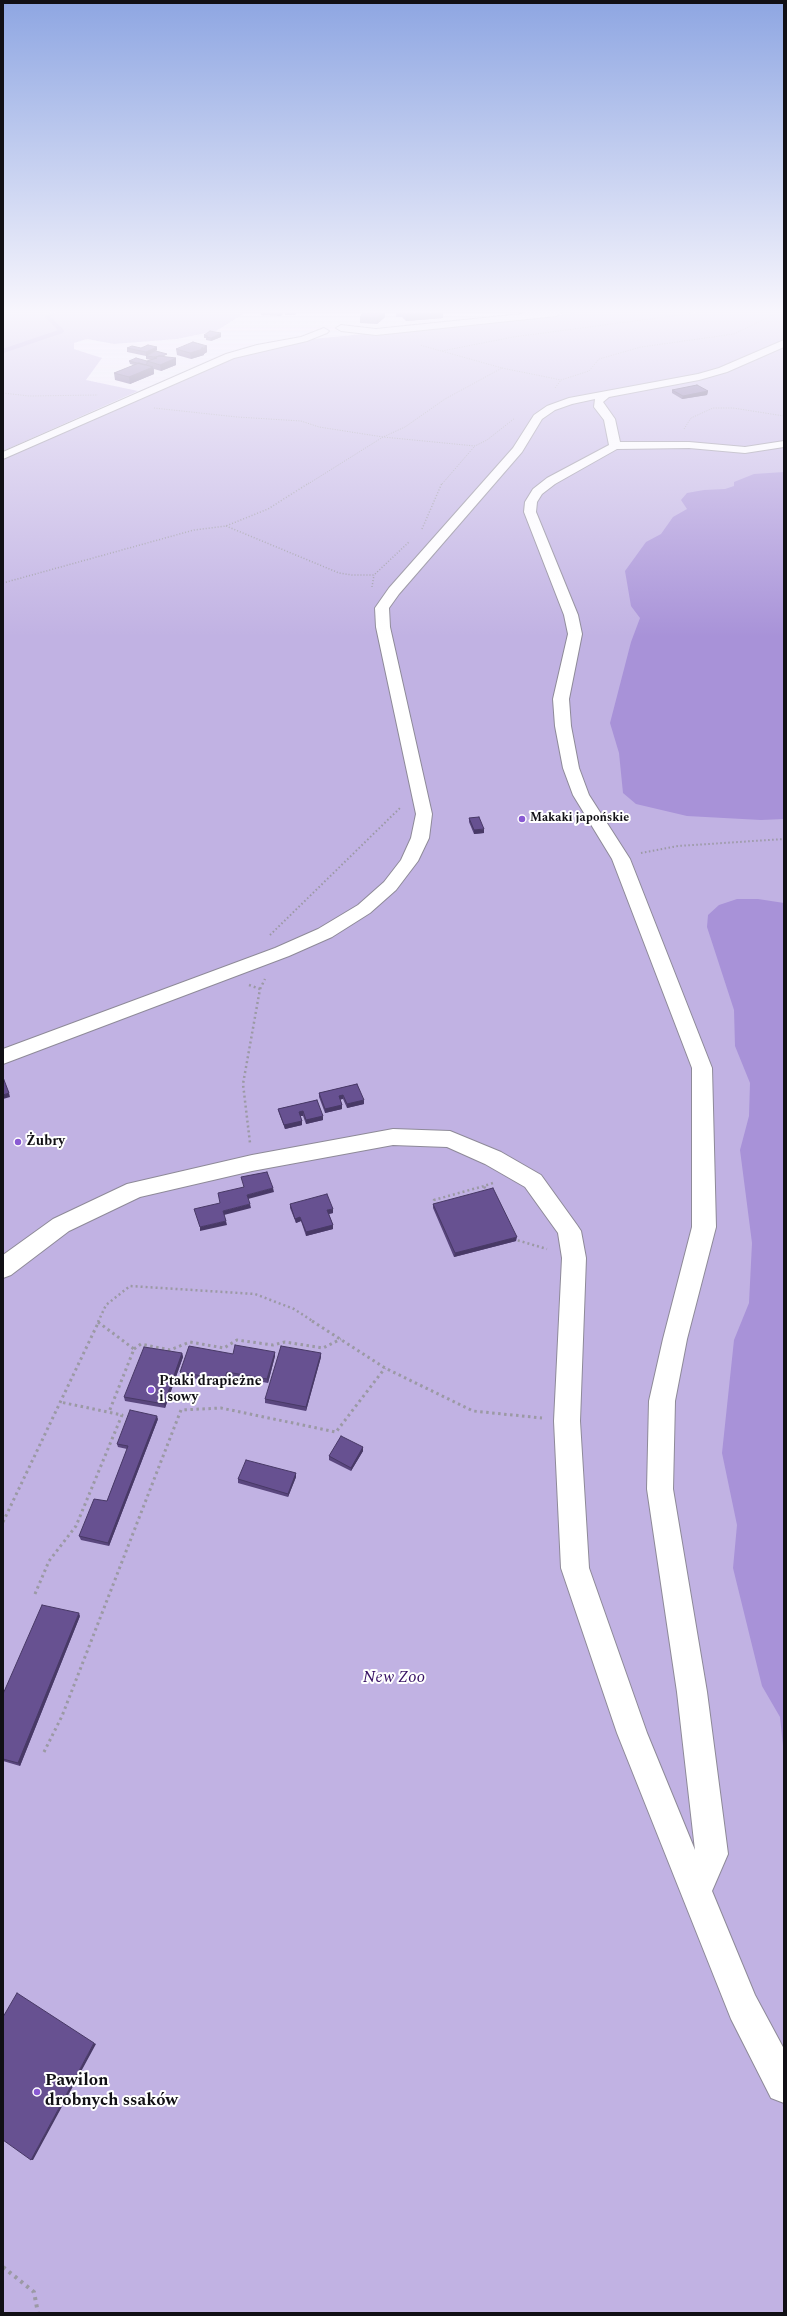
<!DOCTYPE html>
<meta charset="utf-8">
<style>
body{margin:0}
#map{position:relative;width:787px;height:2316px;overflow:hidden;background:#efecfa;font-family:Spectral,serif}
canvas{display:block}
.frame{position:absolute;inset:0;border:4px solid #111015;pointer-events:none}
</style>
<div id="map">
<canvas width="787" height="2316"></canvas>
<div class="frame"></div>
</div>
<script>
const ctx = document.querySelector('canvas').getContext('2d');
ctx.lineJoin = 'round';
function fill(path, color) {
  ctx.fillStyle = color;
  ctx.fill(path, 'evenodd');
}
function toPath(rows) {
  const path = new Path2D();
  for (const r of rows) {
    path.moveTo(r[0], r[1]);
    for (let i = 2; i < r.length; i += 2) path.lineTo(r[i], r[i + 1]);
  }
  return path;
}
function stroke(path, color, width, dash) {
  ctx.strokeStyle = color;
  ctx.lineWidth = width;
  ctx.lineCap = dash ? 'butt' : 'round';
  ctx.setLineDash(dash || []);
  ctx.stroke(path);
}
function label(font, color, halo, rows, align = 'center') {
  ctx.font = font + ' Spectral,serif';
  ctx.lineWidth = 4;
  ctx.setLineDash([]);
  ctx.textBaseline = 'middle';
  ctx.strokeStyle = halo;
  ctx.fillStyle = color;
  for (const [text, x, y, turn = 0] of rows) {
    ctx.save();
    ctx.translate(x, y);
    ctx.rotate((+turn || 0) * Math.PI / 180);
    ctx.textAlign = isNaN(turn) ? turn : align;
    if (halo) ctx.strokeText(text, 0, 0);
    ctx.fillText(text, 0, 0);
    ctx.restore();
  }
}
const green = toPath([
 [3,313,245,313,216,331,177,339,114,344,87,339,74,343,74,349,102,358,86,380,138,391,3,451],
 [575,313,784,313,784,2313,3,2313,3,458,232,358,313,339]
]);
const water = toPath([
 [784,472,784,819,761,820,687,816,636,804,623,793,619,753,610,723,631,642,640,618,631,606,625,571,646,542,661,534,673,517,687,509,681,500,687,493,704,490,725,489,734,486,734,482,754,474],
 [737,899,758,899,784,903,784,1755,780,1717,762,1686,733,1568,737,1525,722,1453,734,1340,749,1303,752,1243,740,1150,749,1116,750,1083,735,1046,734,1010,707,927,708,915,719,905]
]);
const stream = toPath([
 [3,351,62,331,47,316,53,313]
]);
const pathFar5 = toPath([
 [442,351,513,337,696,313],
 [502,368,561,380,589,371,599,359,641,347,734,334,777,313],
 [555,388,561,380],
 [3,393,29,396,98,395],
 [154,408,237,417,301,421,319,427,383,437,405,427,445,399,502,368,420,345],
 [684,429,691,418,713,408,733,408,784,416],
 [308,484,383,437,475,446,487,440,515,418],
 [442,484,474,447]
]);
const pathFar4 = toPath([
 [226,526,339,573,352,575,374,575,410,541],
 [422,529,442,483],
 [3,583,194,530,226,526,268,509,309,483],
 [372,587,374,575]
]);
const pathFar3 = toPath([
 [641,853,678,846,784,839],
 [270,935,401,807]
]);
const pathFar2 = toPath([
 [249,985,260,989,243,1084,250,1143],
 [260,989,265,979],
 [487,1193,484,1186,493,1183],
 [436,1205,434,1200,484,1186],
 [513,1239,547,1249],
 [98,1322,106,1305,130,1286,255,1294,294,1309,314,1322]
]);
const pathFar1 = toPath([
 [312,1321,385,1368,473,1411,542,1418],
 [98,1322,134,1349,109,1412],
 [134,1349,141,1344,170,1350,190,1342,224,1348,237,1340,273,1345,285,1342,323,1348,341,1339],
 [3,1522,99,1321],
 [35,1594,49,1561,76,1526,122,1415,60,1402],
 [44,1752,62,1716,181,1410,221,1408,336,1432,385,1368]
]);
const path = toPath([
 [3,2267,34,2292,38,2313]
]);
const minor = toPath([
 [532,313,561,313,556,316,376,335,341,331,336,328,341,325,376,329,532,313],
 [324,328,329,331,327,333,307,341,234,358,3,459,3,452,226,354,257,345,301,337,324,328],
 [784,340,784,347,727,372,699,380,609,397,603,402,615,419,620,442,689,442,745,447,784,441,784,447,745,453,689,448,617,449,555,484,542,494,537,502,536,512,578,615,582,634,569,699,571,726,579,768,589,795,630,859,712,1068,716,1227,687,1339,675,1401,673,1489,707,1692,728,1854,712,1891,755,1995,784,2049,784,2103,771,2098,731,2019,617,1733,561,1568,554,1421,562,1258,558,1233,525,1187,485,1164,447,1147,393,1145,252,1171,140,1197,69,1231,11,1275,3,1278,3,1255,53,1219,127,1184,252,1155,393,1129,450,1131,501,1152,541,1175,577,1225,581,1231,586,1258,580,1421,589,1568,647,1733,695,1850,677,1692,647,1489,649,1401,663,1339,692,1227,692,1068,612,859,573,795,563,768,555,726,553,699,568,634,564,615,524,512,525,502,533,489,547,478,609,445,604,420,594,407,595,399,572,404,555,410,542,419,522,452,399,594,389,608,390,627,432,814,429,838,418,861,396,890,370,913,332,937,289,956,3,1064,3,1049,275,948,318,929,358,905,384,882,401,860,411,838,416,814,376,627,375,608,389,588,513,448,534,415,547,406,569,398,698,374,719,368,784,340]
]);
const wall = toPath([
 [261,313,284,313,281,316,261,315],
 [285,313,297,313,295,315,285,315],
 [363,313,385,313,385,317,377,324,360,323,360,317],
 [396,313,404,313,443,318,406,321,402,317,396,317],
 [204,335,221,337,211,341,206,340,206,338,204,338],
 [157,347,157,350,146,356,127,352,127,348,141,348],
 [176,349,207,352,204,354,204,355,191,359,177,355],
 [146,356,168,357,176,358,176,365,161,371,154,369,154,374,130,384,115,380,114,373,134,365,130,364,129,361,147,361,151,360,146,359],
 [672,390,708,391,707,395,682,399,672,393],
 [469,818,484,833,474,834,469,822],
 [357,1084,364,1104,347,1108,343,1099,340,1099,342,1105,342,1109,325,1113,319,1097,319,1093],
 [317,1100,323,1120,306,1124,303,1116,300,1116,302,1121,302,1125,285,1129,279,1113,278,1109],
 [290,1204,333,1213,329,1214,333,1225,333,1229,306,1236,301,1221,296,1223,290,1208],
 [433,1204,516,1241,454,1257,433,1208],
 [275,1352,275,1356,268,1383,228,1376,225,1384,181,1376,180,1372,233,1354],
 [182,1353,183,1357,165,1408,125,1401,124,1397],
 [321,1357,306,1411,265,1403,265,1399],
 [158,1419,109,1546,81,1540,79,1536,107,1501,127,1449,118,1447,117,1444],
 [363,1447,363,1451,351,1471,329,1460,329,1456],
 [296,1473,296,1477,288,1497,238,1483,238,1479],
 [80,1616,20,1766,3,1761,3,1694]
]);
const shadedWall = toPath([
 [383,313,385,313,385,317,377,324,377,318],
 [431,313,443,313,443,318,406,321,406,315],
 [221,333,221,337,211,341,211,338],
 [207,346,207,352,204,354,204,355,191,359,190,353],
 [157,347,157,350,146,356,146,352],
 [176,358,176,365,161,371,160,365],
 [153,367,154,374,130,384,129,377],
 [708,391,707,395,682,399,683,396],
 [484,829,484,833,474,834,474,830],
 [9,1093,10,1097,3,1099,3,1095],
 [343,1095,343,1099,339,1100,339,1096],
 [364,1100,364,1104,347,1108,347,1104],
 [342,1105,342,1109,325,1113,325,1109],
 [303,1111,303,1116,299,1116,299,1112],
 [323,1116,323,1120,306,1124,306,1120],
 [302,1121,302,1125,285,1129,284,1125],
 [273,1188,274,1192,248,1199,247,1195],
 [250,1204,251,1208,224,1215,223,1211],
 [333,1209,333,1213,328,1214,327,1210],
 [300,1217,301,1221,296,1223,295,1219],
 [226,1221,227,1225,200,1231,200,1227],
 [333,1225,333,1229,306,1236,306,1232],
 [517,1237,516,1241,454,1257,455,1253],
 [275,1352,275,1356,268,1383,267,1379],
 [182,1353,183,1357,165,1408,164,1404],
 [321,1353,321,1357,306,1411,306,1407],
 [227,1372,228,1376,225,1384,224,1380],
 [157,1416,158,1419,109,1546,108,1543],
 [363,1447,363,1451,351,1471,351,1468],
 [296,1473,296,1477,288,1497,288,1494],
 [79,1613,80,1616,20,1766,18,1763],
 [94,2043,96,2044,33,2160,31,2160]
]);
const building = toPath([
 [363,313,383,313,377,318,360,317,363,313],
 [404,313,431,313,406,315,404,313],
 [210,331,221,333,211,338,206,337,208,336,204,335,210,331],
 [193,342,207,346,201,348,203,349,190,353,176,349,193,342],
 [148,345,157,347,146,352,127,348,132,346,141,348,148,345],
 [156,351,167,354,163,356,159,356,155,357,146,356,156,351],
 [159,356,176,358,160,365,147,361,157,358,154,358,159,356],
 [136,358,147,361,147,364,145,365,129,361,136,358],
 [139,363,153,367,129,377,114,373,139,363],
 [697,385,708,391,683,396,672,390,697,385],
 [479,817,484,829,474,830,469,818,479,817],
 [4,1080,9,1093,3,1095,3,1081,4,1080],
 [357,1084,364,1100,347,1104,343,1095,339,1096,342,1105,325,1109,319,1093,357,1084],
 [317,1100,323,1116,306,1120,303,1111,299,1112,302,1121,284,1125,278,1109,317,1100],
 [267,1172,273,1188,247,1195,250,1204,223,1211,226,1221,200,1227,194,1209,220,1203,218,1193,244,1187,241,1177,267,1172],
 [493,1188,517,1237,455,1253,433,1204,493,1188],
 [327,1194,333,1209,327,1210,333,1225,306,1232,300,1217,295,1219,290,1204,327,1194],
 [235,1345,275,1352,267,1379,227,1372,224,1380,180,1372,189,1346,233,1354,235,1345],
 [281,1346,321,1353,306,1407,265,1399,281,1346],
 [144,1347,182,1353,164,1404,124,1397,144,1347],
 [130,1410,157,1416,108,1543,79,1536,94,1499,107,1501,128,1446,117,1444,130,1410],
 [341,1436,363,1447,351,1468,329,1456,341,1436],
 [246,1460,296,1473,288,1494,238,1479,246,1460],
 [42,1605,79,1613,18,1763,3,1759,3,1694,42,1605],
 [17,1993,94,2043,31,2160,3,2140,3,2017,17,1993]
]);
const markers = [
 [522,819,4,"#895ad3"],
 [18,1142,4,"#895ad3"],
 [151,1390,4,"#895ad3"],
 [37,2092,4,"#895ad3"]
];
const farPoinames = [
 ["Makaki japońskie",530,819]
];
const poiNames = [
 ["Żubry",26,1142],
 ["Ptaki drapieżne",159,1382],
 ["i sowy",159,1398]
];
const nearParknames = [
 ["New Zoo",394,1679]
];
const nearPoinames = [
 ["Pawilon",45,2082],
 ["drobnych ssaków",45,2102]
];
fill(green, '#c1b2e3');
fill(water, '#a892d8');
stroke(stream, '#a892d8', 4);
stroke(minor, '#8e8a98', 2);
stroke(pathFar5, '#9b99a4', 1, [1, 1.5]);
stroke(pathFar4, '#9b99a4', 1.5, [1, 2]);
stroke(pathFar3, '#9b99a4', 2, [1.5, 2.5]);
stroke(pathFar2, '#9b99a4', 2.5, [2, 3]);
stroke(pathFar1, '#9b99a4', 3, [2.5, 3.5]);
stroke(path, '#9b99a4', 4, [3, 4.5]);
fill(minor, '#fff');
fill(wall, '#59467d');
fill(shadedWall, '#483966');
fill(building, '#675191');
stroke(building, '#483966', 1);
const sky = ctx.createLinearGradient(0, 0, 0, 637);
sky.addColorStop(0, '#8ea6e2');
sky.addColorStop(0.49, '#f8f6fd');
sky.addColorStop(1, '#f8f6fd00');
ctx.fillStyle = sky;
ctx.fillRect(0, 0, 787, 637);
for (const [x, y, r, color] of markers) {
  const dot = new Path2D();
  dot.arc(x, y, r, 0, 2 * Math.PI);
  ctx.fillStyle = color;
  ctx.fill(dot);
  stroke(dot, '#fff', 1.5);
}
label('bold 12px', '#111015', '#fff', farPoinames, 'left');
label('bold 14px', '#111015', '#fff', poiNames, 'left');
label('italic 17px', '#371164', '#fff', nearParknames);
label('bold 17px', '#111015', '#fff', nearPoinames, 'left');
</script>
